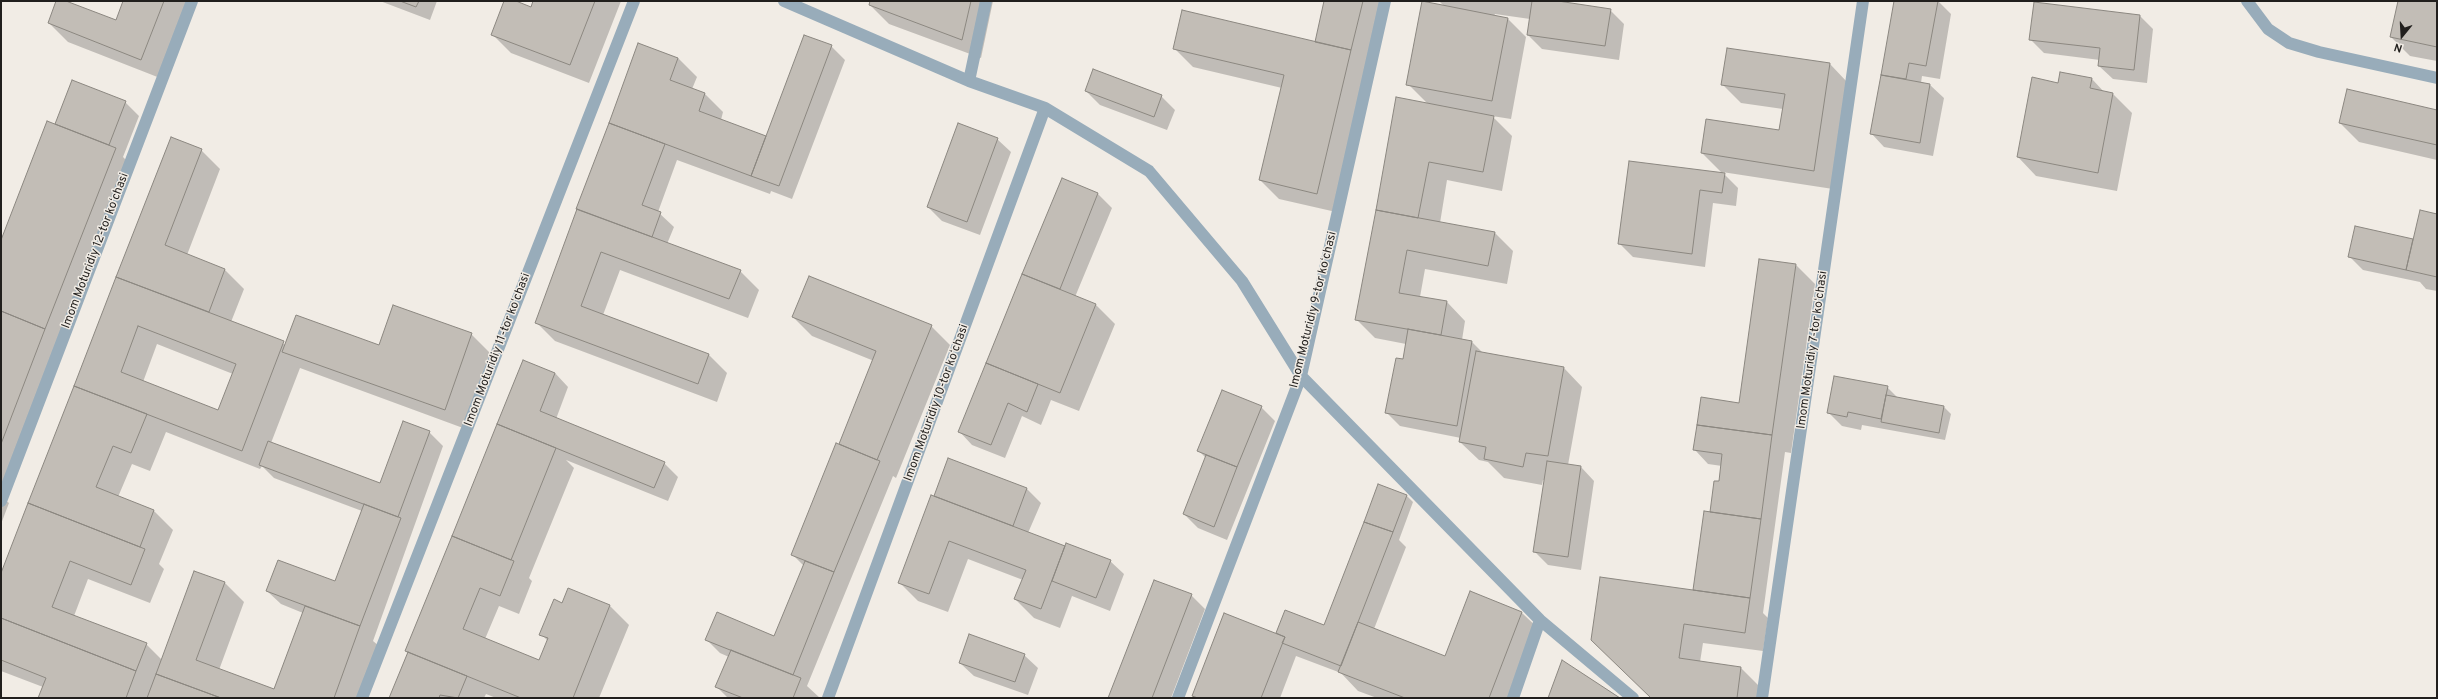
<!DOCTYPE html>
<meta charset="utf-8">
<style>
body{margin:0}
#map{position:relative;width:2438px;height:699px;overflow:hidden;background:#f1ece5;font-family:Overpass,sans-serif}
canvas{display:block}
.frame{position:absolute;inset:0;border:2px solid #211f1d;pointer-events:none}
.north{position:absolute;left:2382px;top:16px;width:40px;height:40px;-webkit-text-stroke:3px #f1ece5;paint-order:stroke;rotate:198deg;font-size:11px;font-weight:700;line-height:16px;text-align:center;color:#211f1d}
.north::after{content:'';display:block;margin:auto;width:14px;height:18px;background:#211f1d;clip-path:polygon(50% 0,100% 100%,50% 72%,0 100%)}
</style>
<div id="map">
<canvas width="2438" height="699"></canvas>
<div class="frame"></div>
<div class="north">N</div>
</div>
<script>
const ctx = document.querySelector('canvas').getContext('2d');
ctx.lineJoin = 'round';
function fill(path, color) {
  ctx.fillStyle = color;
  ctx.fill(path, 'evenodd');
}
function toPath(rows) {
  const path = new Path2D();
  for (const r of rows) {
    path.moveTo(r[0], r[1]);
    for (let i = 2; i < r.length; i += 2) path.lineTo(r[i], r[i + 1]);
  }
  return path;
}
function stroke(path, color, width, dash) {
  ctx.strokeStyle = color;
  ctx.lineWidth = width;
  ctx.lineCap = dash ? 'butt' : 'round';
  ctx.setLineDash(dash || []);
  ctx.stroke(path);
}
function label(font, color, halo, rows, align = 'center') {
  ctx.font = font + ' Overpass,sans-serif';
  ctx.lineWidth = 3;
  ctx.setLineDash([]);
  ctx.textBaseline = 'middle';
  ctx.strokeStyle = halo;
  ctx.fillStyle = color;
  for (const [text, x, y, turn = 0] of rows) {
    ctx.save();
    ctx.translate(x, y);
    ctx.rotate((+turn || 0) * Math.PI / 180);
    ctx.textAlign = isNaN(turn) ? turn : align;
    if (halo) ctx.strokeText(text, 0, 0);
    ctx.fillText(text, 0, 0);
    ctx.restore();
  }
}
const shadow = toPath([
 [57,1,63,1,116,22,124,1,190,1,160,78,68,42,49,23],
 [380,1,437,1,430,20],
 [505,1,513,1,531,8,534,1,621,1,589,83,511,53,492,34],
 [872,1,993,1,981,58,889,24,870,5],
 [1326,1,1385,1,1336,212,1279,199,1260,180,1282,88,1193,67,1174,48,1316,43],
 [1439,1,1551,1,1610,10,1624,24,1619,60,1542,49,1528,35,1530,19,1495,14,1494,16,1507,18,1526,37,1511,119,1492,116,1512,136,1502,191,1447,180,1440,223,1494,232,1513,251,1507,284,1425,269,1420,297,1447,302,1465,321,1462,340,1472,342,1483,353,1564,368,1582,387,1568,465,1581,467,1594,481,1581,570,1548,565,1535,552,1545,481,1543,480,1542,485,1504,478,1488,462,1479,460,1460,442,1461,438,1400,426,1387,413,1403,360,1406,344,1375,338,1356,319,1428,104,1408,84,1444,6],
 [1895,1,1938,1,1951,14,1940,79,1922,76,1921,83,1930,85,1944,98,1933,156,1884,147,1871,133],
 [2399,1,2437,1,2437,61,2410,56,2391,37],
 [2140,16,2153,29,2147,83,2113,79,2099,66,2100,60,2044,53,2030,39],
 [639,44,678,58,697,77,692,89,705,94,723,112,721,120,766,137,831,46,845,60,792,199,771,191,770,194,677,160,658,212,674,227,667,244,740,271,759,290,748,318,620,270,603,315,709,355,727,373,717,402,555,341,536,322],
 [1830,64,1848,83,1833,189,1722,172,1738,188,1736,206,1713,203,1705,267,1633,257,1620,244,1723,174,1702,153,1780,131,1783,109,1741,103,1722,84],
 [2092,79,2105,93,2113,94,2132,113,2117,191,2036,176,2018,157,2059,84],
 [73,82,125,102,139,116,123,157,134,168,5,500,9,503,1,524,1,243,56,125],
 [1086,91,1161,96,1175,110,1167,130,1100,105],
 [2437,111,2437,160,2359,142,2340,123],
 [171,138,201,150,220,169,187,255,225,270,244,289,231,322,286,345,380,346,471,334,490,353,463,428,300,368,271,443,381,484,429,432,443,446,373,641,379,646,359,698,39,698,43,687,1,671,1,575],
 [157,344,233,374,219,411,143,382],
 [166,432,260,469,262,466,274,478,362,511,336,582,267,591,281,604,303,613,274,690,219,670,244,602,225,583,195,572,162,660,146,644,74,616,88,579,150,603,164,569,159,564,173,530,154,511,118,497,132,464,150,471],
 [997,139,1011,152,980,235,942,221,928,207],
 [1062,179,1098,194,1112,208,1075,297,1096,305,1115,324,1079,411,1051,400,1041,425,1022,416,1005,458,972,445,959,431],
 [2437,215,2437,291,2426,289,2420,282,2363,270,2349,256,2356,227,2414,241],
 [1760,260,1796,265,1815,284,1791,453,1785,452,1763,613,1768,618,1763,651,1703,643,1700,662,1741,668,1759,686,1758,698,1651,698,1694,591,1705,512,1711,513,1719,483,1722,466,1708,464,1695,450,1740,404],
 [793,317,931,326,950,345,896,478,893,476,807,686,820,698,728,698,717,687,729,657,720,653,706,639,775,637,804,566,792,554,843,447,840,444,874,361,812,336],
 [555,373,568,387,556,419,664,463,678,477,668,501,566,460,574,468,529,578,532,581,519,614,499,606,485,639,539,661,548,641,541,634,563,605,569,590,610,606,629,625,599,698,496,698,486,694,484,698,390,698,408,653,406,651],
 [1887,387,1898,398,1944,407,1951,414,1945,440,1862,425,1861,430,1842,426,1828,412],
 [1261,407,1275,421,1227,540,1198,528,1184,514,1206,458,1199,451],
 [949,460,1027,489,1041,503,1028,533,1065,548,1110,561,1124,574,1110,611,1072,596,1060,628,1034,618,1015,599,1023,580,968,559,948,612,918,601,899,582,938,499,935,495],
 [1406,495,1413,502,1399,540,1406,547,1374,629,1446,657,1522,613,1541,631,1515,698,1377,698,1358,691,1341,673,1296,656,1280,698,1193,698,1225,614,1276,634,1285,612,1324,626],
 [1191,595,1205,609,1171,698,1109,698],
 [1024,655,1038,668,1028,695,974,676,960,663]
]);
const building = toPath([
 [56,1,66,1,116,20,123,1,164,1,141,60,48,23,56,1],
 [400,1,419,1,416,7,400,1],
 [504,1,516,1,531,7,533,1,595,1,570,65,491,35,504,1],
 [870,1,971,1,962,40,869,5,870,1],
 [1324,1,1363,1,1351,50,1315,42,1324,1],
 [1422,1,1508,18,1492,101,1406,85,1422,1],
 [1532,1,1558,1,1611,9,1605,46,1527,35,1532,1],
 [1894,1,1938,1,1926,66,1909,63,1906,79,1881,75,1894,1],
 [2398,1,2437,1,2437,47,2390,37,2398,1],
 [2034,2,2140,15,2134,70,2098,66,2100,48,2029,40,2034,2],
 [1182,10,1351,50,1317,194,1259,180,1284,75,1173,49,1182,10],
 [804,35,832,45,779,186,751,176,804,35],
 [638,43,678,58,670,80,705,93,699,111,766,136,751,176,609,123,638,43],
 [1727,48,1830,63,1814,171,1701,153,1706,119,1779,130,1785,94,1721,85,1727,48],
 [1093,69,1162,95,1154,117,1085,91,1093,69],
 [2060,72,2092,78,2090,88,2113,93,2098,173,2017,157,2032,77,2058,83,2060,72],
 [1881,75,1930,84,1920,143,1870,134,1881,75],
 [72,80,126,101,109,145,55,124,72,80],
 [2347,89,2437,110,2437,145,2339,123,2347,89],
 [1396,97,1494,116,1483,172,1429,162,1418,218,1376,210,1396,97],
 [47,121,116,148,45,329,1,311,1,240,47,121],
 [609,123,665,144,642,205,661,212,652,237,576,209,609,123],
 [958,123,998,138,967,222,927,207,958,123],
 [171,137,202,149,165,245,225,269,209,312,116,277,171,137],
 [1629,161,1725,173,1722,193,1700,190,1692,254,1618,244,1629,161],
 [1062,178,1098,193,1060,289,1022,274,1062,178],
 [577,209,741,270,729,299,601,252,581,306,709,354,698,384,535,323,577,209],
 [1376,210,1495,232,1488,266,1407,250,1399,293,1447,301,1441,335,1355,320,1376,210],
 [2420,210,2437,214,2437,277,2406,270,2420,210],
 [2355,226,2413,239,2406,270,2348,257,2355,226],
 [1759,259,1796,264,1772,435,1697,425,1701,397,1739,403,1759,259],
 [1022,274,1096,304,1060,393,986,363,1022,274],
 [809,276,932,325,877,460,839,444,876,351,792,317,809,276],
 [116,277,284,341,242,451,74,386,116,277],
 [138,326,236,364,218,410,121,372,138,326],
 [393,305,472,333,445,410,282,352,296,315,379,345,393,305],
 [1,311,45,329,1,444,1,311],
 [1408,329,1472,341,1457,426,1385,413,1396,358,1403,359,1408,329],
 [1476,351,1564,367,1548,456,1526,453,1523,467,1484,459,1486,447,1459,442,1476,351],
 [523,360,555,373,540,411,665,462,654,488,497,424,523,360],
 [986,363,1038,384,1027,412,1008,403,991,445,958,432,986,363],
 [1834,376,1888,386,1881,419,1848,412,1847,417,1827,413,1834,376],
 [74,386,147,414,131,453,113,446,96,487,154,510,140,547,28,503,74,386],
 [1222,390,1262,406,1237,467,1197,451,1222,390],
 [1886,395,1944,406,1939,433,1881,422,1886,395],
 [403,421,430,431,398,517,259,465,268,441,380,483,403,421],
 [497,424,556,448,511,560,452,536,497,424],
 [1697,425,1772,435,1761,519,1710,512,1714,481,1719,481,1722,454,1693,450,1697,425],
 [836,443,880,461,834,572,791,555,836,443],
 [1206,455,1237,467,1214,527,1183,514,1206,455],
 [948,458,1027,488,1013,526,934,496,948,458],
 [1547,461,1581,466,1568,557,1533,552,1547,461],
 [1378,484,1407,495,1393,532,1364,522,1378,484],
 [931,495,1065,546,1041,609,1014,599,1026,570,949,541,929,594,898,583,931,495],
 [28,503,145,549,131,585,70,561,52,607,147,643,136,671,1,618,1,573,28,503],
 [364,504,401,518,360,626,266,591,278,560,335,581,364,504],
 [1704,511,1761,519,1750,598,1693,590,1704,511],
 [1364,522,1393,532,1341,666,1282,643,1285,637,1276,633,1285,610,1324,625,1364,522],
 [452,536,514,561,500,596,480,588,463,629,539,660,548,638,539,635,554,599,562,603,568,588,610,605,573,698,521,698,405,651,452,536],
 [1066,543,1111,560,1096,598,1052,581,1066,543],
 [805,561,834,572,793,675,705,640,717,612,774,636,805,561],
 [194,571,225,582,196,660,274,689,305,606,360,626,334,698,221,698,156,674,194,571],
 [1600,577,1750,598,1745,633,1684,624,1679,658,1741,667,1737,698,1651,698,1591,640,1600,577],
 [1154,580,1192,594,1152,698,1108,698,1154,580],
 [1470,591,1522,612,1489,698,1405,698,1338,672,1358,622,1445,656,1470,591],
 [1224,613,1285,637,1261,698,1198,698,1192,696,1224,613],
 [1,618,136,671,126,698,38,698,46,678,1,660,1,618],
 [969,634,1025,654,1015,682,959,663,969,634],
 [731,650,801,678,793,698,743,698,715,687,731,650],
 [408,652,467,676,458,698,440,695,439,698,389,698,408,652],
 [1562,660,1620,698,1548,698,1562,660],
 [156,674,221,698,147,698,156,674]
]);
const minor = toPath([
 [784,1,969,81,1045,108,1149,171,1242,281,1301,376,1540,620,1633,698],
 [2247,1,2268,29,2289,43,2319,52,2437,78],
 [969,81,986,1],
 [1,501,192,1],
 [362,698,634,1],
 [828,698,1045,108],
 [1178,698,1301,376,1385,1],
 [1513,698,1540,620],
 [1762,698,1863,1]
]);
const streetNames = [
 ["Imom Moturidiy 12-tor koʻchasi",96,251,-69],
 ["Imom Moturidiy 9-tor koʻchasi",1314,310,-76],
 ["Imom Moturidiy 11-tor koʻchasi",498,350,-69],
 ["Imom Moturidiy 7-tor koʻchasi",1813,350,-82],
 ["Imom Moturidiy 10-tor koʻchasi",937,403,-70]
];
fill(shadow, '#0003');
fill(building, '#c2bdb6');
stroke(building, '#8b8780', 1);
stroke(minor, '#98acba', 12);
label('12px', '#211f1d', '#f1ece5', streetNames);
</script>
